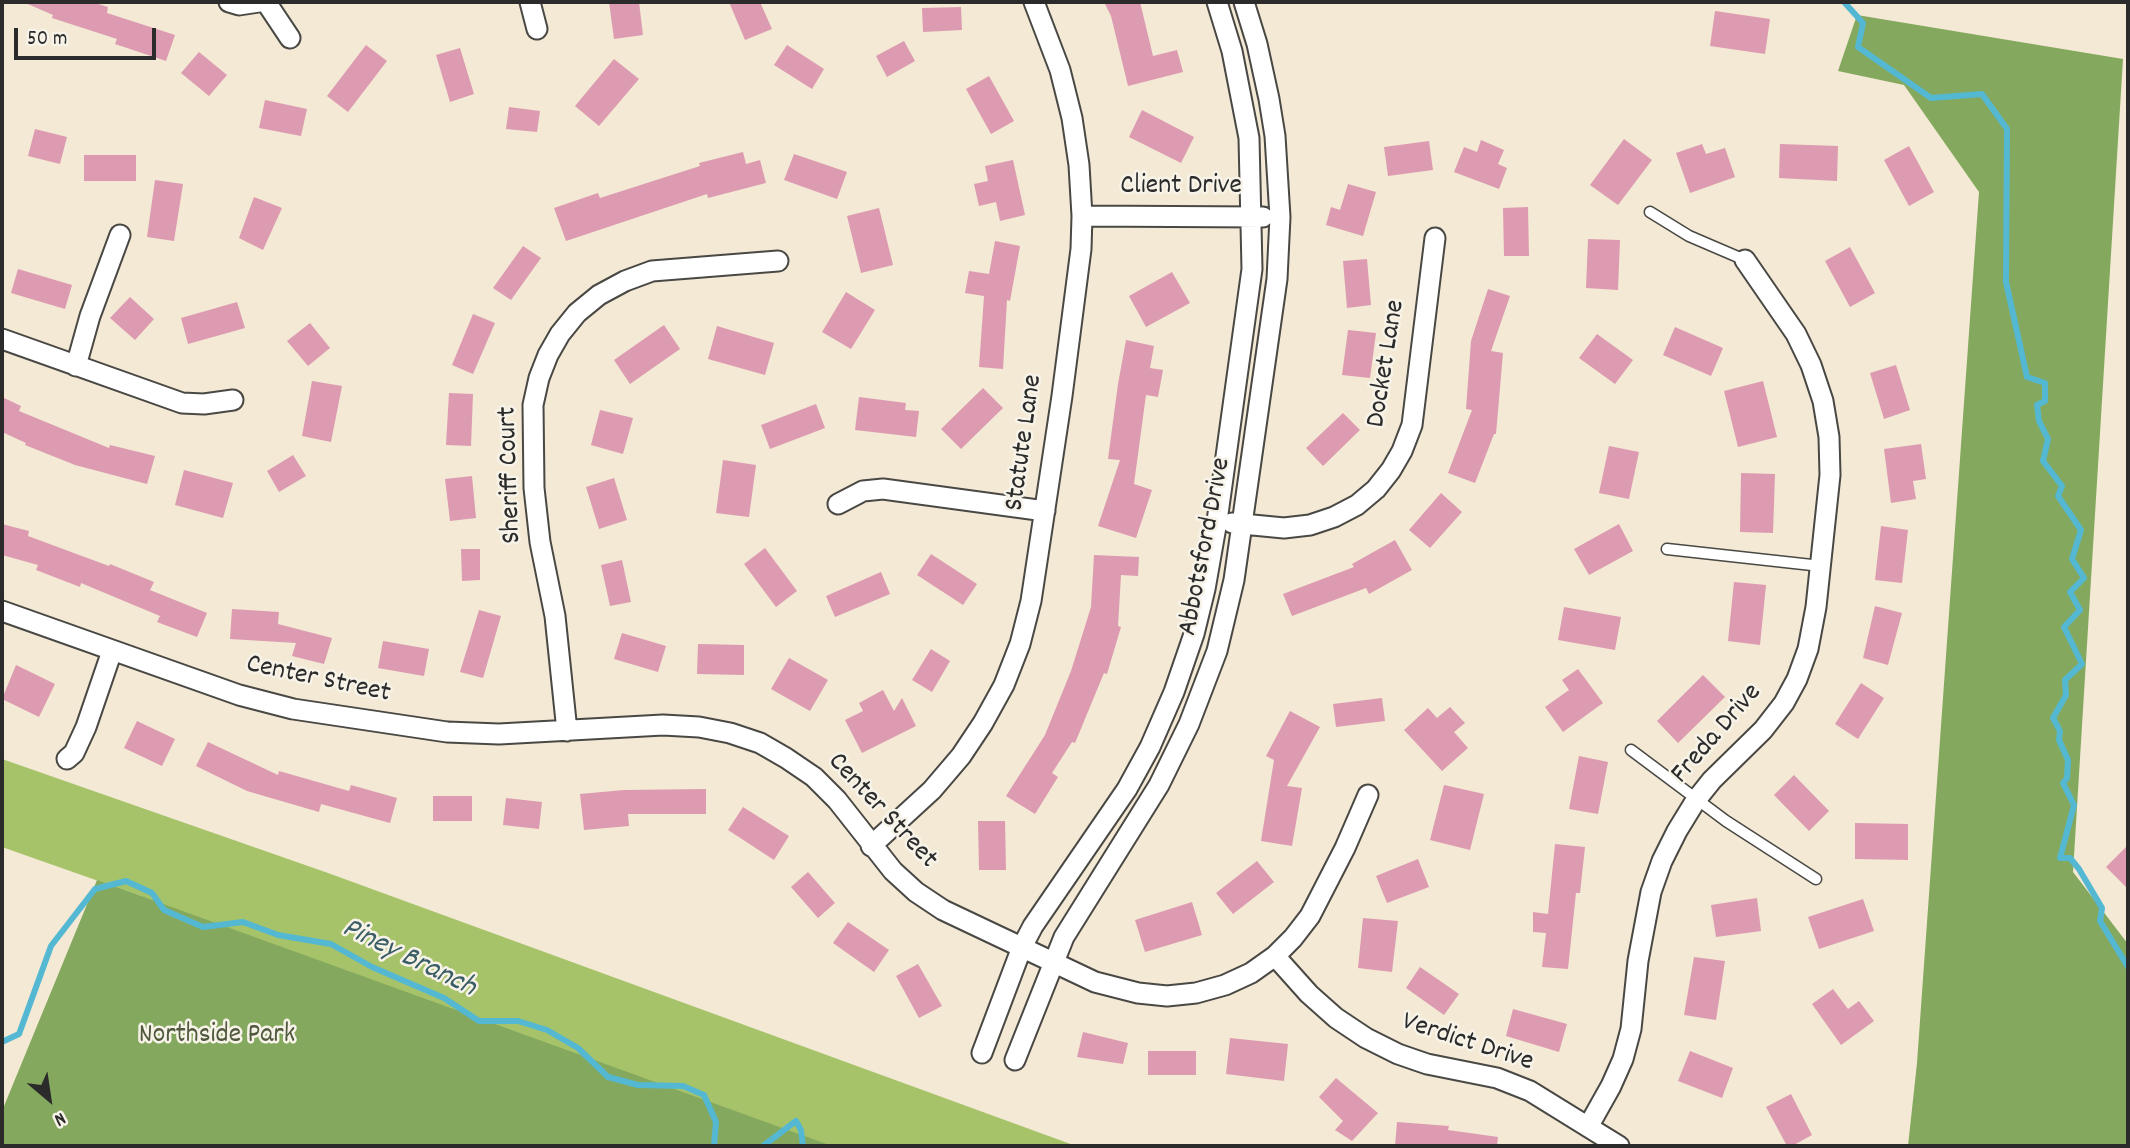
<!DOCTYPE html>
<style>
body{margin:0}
#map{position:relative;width:2130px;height:1148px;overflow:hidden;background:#f3e9d4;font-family:Dekko,sans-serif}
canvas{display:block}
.frame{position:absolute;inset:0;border:4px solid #2b2b2b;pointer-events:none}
.north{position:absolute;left:14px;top:1064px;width:70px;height:70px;-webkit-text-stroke:5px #f7f3e8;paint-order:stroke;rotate:151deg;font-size:19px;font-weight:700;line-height:28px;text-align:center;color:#2b2b2b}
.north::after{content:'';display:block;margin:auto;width:24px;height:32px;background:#2b2b2b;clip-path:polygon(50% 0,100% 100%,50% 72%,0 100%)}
.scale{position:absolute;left:14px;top:28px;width:142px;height:32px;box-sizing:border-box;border:4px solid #2b2b2b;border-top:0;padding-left:9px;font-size:21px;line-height:24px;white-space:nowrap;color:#2b2b2b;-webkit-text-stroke:5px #f7f3e8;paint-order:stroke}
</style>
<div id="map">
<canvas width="2130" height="1148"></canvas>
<div class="frame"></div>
<div class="north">N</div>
<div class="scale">50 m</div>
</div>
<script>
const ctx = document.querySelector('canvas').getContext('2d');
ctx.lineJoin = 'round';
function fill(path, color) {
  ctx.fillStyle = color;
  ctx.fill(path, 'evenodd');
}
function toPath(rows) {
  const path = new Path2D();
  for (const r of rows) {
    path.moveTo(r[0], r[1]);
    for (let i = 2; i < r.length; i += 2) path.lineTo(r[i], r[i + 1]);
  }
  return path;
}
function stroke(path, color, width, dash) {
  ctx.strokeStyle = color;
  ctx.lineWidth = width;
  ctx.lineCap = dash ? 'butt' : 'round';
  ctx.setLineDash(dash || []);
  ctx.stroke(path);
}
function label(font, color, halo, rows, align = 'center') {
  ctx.font = font + ' Dekko,sans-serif';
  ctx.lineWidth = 5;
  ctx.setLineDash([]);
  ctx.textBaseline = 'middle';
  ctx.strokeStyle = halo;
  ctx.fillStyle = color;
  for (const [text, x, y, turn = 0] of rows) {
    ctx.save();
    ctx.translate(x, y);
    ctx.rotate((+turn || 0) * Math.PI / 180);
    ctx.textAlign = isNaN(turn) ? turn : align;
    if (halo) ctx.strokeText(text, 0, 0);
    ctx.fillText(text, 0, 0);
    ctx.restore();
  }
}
const green = toPath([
 [2,759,328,873,1076,1146,73,1146,141,896,2,847]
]);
const forest = toPath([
 [1857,15,2123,59,2073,872,2128,944,2128,1146,1908,1146,1917,1063,1979,192,1904,85,1838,71],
 [97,880,832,1146,2,1146,2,1111]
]);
const stream = toPath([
 [1844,2,1863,23,1858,47,1931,98,1982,94,2007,129,2006,282,2027,377,2045,383,2045,401,2037,405,2039,421,2048,439,2043,461,2062,486,2058,496,2081,530,2072,559,2084,578,2070,592,2080,610,2064,627,2082,664,2065,680,2066,695,2053,718,2060,731,2059,740,2068,760,2067,778,2063,783,2074,805,2060,858,2070,858,2079,869,2102,908,2100,921,2128,967],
 [2,1042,19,1034,51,946,95,889,126,881,152,893,164,910,203,927,243,922,278,935,331,944,372,967,444,998,479,1021,518,1021,547,1030,578,1048,608,1077,638,1085,683,1086,704,1095,716,1122,714,1146],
 [763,1146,796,1121,801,1130,803,1146]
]);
const building = toPath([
 [23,2,92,2,108,7,107,13,175,35,166,61,115,44,117,39,52,18,53,15],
 [609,2,639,2,643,35,614,39],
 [729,2,760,2,772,29,745,40],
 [1104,2,1140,2,1153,56,1177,50,1183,72,1128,86,1111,16],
 [961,7,962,30,923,32,922,8],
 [1715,11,1770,19,1765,54,1710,46],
 [904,41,915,61,887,77,876,56],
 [366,45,387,61,348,112,327,96],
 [787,45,824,69,812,89,774,65],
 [460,48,474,94,450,102,436,55],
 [199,52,227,75,209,96,181,73],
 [614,59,639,79,599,126,575,106],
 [989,76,1014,121,991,134,966,89],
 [265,100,307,109,301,136,259,128],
 [509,107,540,111,537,132,506,129],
 [1142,110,1194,137,1181,163,1129,137],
 [35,129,67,137,60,164,28,156],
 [1624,139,1652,160,1618,205,1590,185],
 [1481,140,1504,150,1498,164,1507,168,1499,189,1454,172,1464,147,1477,152],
 [1429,141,1433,170,1388,176,1384,147],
 [1702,144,1706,154,1725,148,1735,177,1690,193,1676,153],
 [1780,144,1838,146,1837,181,1779,178],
 [1909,146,1934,192,1909,206,1884,160],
 [743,152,746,164,760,160,766,183,708,198,707,194,566,241,554,208,598,193,600,198,700,166,699,163],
 [794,154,847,172,837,199,784,180],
 [84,155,136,155,136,181,84,181],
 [1013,160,1025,215,1000,221,996,202,979,206,974,184,988,181,985,166],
 [155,180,183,184,174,241,147,237],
 [1348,184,1376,192,1363,236,1326,225,1331,207,1340,210],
 [254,197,282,208,263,250,239,238],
 [1528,207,1529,256,1504,256,1503,208],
 [879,208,893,265,861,273,847,216],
 [1588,239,1620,240,1618,290,1586,288],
 [995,241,1020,246,1010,301,1007,300,1003,369,979,367,984,296,965,293,969,271,989,274],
 [523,246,541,258,511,300,493,288],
 [1850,247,1875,293,1850,307,1825,261],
 [1367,259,1371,305,1347,308,1343,261],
 [18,269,72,285,65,309,11,293],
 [1172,272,1190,303,1146,327,1129,296],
 [1488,289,1510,296,1491,351,1503,353,1496,434,1494,434,1475,483,1448,473,1472,410,1466,409,1471,341],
 [846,292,875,310,851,349,822,332],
 [130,297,154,319,135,340,110,318],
 [237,302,245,328,188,344,181,318],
 [473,314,495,323,473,374,452,365],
 [310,323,330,348,308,366,287,341],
 [664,325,680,349,630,384,614,360],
 [717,326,774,343,765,375,708,359],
 [1675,327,1723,348,1711,376,1663,355],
 [1348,330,1376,333,1370,378,1342,375],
 [1597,334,1633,360,1615,384,1579,358],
 [1126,340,1154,346,1150,368,1163,370,1158,397,1146,395,1134,484,1152,490,1136,538,1098,526,1120,460,1108,459,1118,384],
 [1896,365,1910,410,1884,419,1870,373],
 [312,381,342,386,331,442,302,436],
 [1763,381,1777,437,1738,447,1724,391],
 [983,388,1003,408,961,449,941,429],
 [449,393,473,394,471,446,446,445],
 [2,397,21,406,19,411,109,448,110,445,155,456,147,484,75,465,25,445,26,443,2,432],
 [859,397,906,403,905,410,919,411,916,437,855,430],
 [816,404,825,428,770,449,761,425],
 [600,410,633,418,623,454,591,445],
 [1343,413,1360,430,1323,466,1306,448],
 [1921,444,1926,479,1913,481,1916,499,1891,503,1884,449],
 [1609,446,1639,452,1629,499,1599,493],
 [293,455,306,476,279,492,267,471],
 [723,460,756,465,749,517,716,513],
 [184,470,233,483,223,518,175,505],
 [1741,473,1775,474,1773,533,1740,532],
 [472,476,476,518,450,521,445,479],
 [614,478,627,520,599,529,586,487],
 [1441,493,1462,512,1430,548,1409,530],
 [2,524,29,531,28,536,109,566,110,564,154,582,150,590,207,613,197,637,157,622,160,616,81,583,80,587,36,570,38,565,2,555],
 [1619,524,1633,551,1589,575,1574,549],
 [1881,526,1908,530,1902,583,1875,580],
 [1395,540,1412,570,1369,594,1366,588,1292,616,1283,594,1354,567,1352,564],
 [765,548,797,591,776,607,744,564],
 [461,549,480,549,480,580,462,581],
 [931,554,977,584,963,605,917,575],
 [1094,555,1139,557,1138,576,1121,575,1118,626,1121,627,1107,674,1104,673,1075,743,1072,742,1052,773,1058,777,1035,814,1006,796,1045,735,1071,671,1091,607],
 [622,560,631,602,610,606,601,565],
 [881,572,890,594,835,617,826,596],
 [1734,582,1766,585,1760,645,1728,641],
 [1875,606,1902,613,1888,665,1863,658],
 [1564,607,1621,617,1615,650,1558,640],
 [232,609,279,612,278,624,332,638,324,664,292,656,296,643,230,639],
 [479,610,501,616,483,678,460,672],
 [622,633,666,646,658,672,614,659],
 [383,641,429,649,424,676,378,668],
 [698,644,744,645,744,675,697,674],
 [931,649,950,661,932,692,912,680],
 [789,658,828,680,810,711,771,689],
 [16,665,55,684,39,717,2,699],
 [1578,669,1603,703,1563,732,1545,707,1569,690,1562,680],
 [1703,675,1725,697,1678,743,1657,721],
 [1861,683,1884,698,1858,739,1835,724],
 [883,690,894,711,902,698,916,726,862,753,845,720,863,711,859,703],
 [1382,698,1385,721,1336,727,1333,704],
 [1450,707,1465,723,1454,732,1468,748,1442,771,1404,730,1428,708,1437,718],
 [1290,711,1320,727,1287,786,1302,788,1292,846,1261,841,1274,760,1266,756],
 [137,721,175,739,162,766,124,748],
 [208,742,278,775,279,771,349,791,351,785,397,798,390,823,321,804,319,812,247,791,196,766],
 [1579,756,1608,762,1598,814,1569,809],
 [1794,775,1829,811,1809,831,1774,795],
 [1444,785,1484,794,1470,850,1430,840],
 [706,789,706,814,628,814,629,826,584,830,580,794,624,790],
 [433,796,472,796,472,821,433,821],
 [506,798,542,802,539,829,503,825],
 [743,807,789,836,774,860,728,830],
 [978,821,1005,821,1006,870,979,870],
 [1855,823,1908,824,1908,860,1855,859],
 [1555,844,1585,847,1580,893,1576,893,1568,969,1542,967,1546,933,1533,932,1533,912,1548,914],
 [2128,845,2128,889,2106,867],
 [1418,859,1429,887,1387,903,1376,876],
 [1257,861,1274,882,1233,914,1216,893],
 [808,872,835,903,818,918,791,887],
 [1757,898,1761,931,1716,937,1711,905],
 [1863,899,1874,931,1819,949,1808,917],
 [1192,902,1202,935,1145,952,1135,920],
 [1363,918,1398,921,1392,972,1358,968],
 [848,922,889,950,874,972,833,943],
 [1694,957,1725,961,1716,1020,1684,1015],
 [918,964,942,1006,919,1018,896,976],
 [1420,967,1459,994,1444,1015,1406,988],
 [1833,989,1848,1009,1859,1001,1874,1021,1841,1045,1812,1004],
 [1513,1009,1567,1024,1559,1052,1506,1036],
 [1083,1032,1128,1043,1123,1064,1077,1057],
 [1230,1038,1288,1044,1284,1081,1226,1074],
 [1148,1051,1196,1051,1196,1075,1148,1075],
 [1690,1051,1733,1068,1722,1098,1678,1081],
 [1336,1078,1378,1113,1352,1141,1335,1130,1343,1121,1319,1097],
 [1791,1094,1812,1135,1792,1146,1787,1146,1766,1107],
 [1397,1122,1449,1126,1448,1130,1498,1137,1497,1146,1395,1146]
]);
const service = toPath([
 [1650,212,1689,236,1745,260],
 [1667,549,1821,566],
 [1631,750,1726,821,1816,879]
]);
const minor = toPath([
 [229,2,239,5,259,2],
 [266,2,290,38],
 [530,2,537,29],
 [1082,216,1263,217],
 [2,339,182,403,204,404,233,400],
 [76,366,90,316,120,235],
 [838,504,863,491,883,489,1045,511],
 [1232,523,1284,528,1310,525,1334,517,1357,505,1376,489,1391,470,1402,451,1412,425,1435,238],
 [2,611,239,695,293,709,447,732,499,734,663,725,699,727,730,733,760,743,786,758,814,777,837,800,893,871,916,892,943,910,1095,982,1138,993,1167,996,1196,993,1225,985,1251,973,1275,956,1293,938,1310,916,1345,848,1368,795],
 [567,731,555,616,540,542,534,488,533,405,539,378,548,355,560,334,577,313,599,295,625,281,652,271,778,261],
 [67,759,74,753,86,727,112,651],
 [871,846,932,790,961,756,983,723,1004,685,1020,644,1031,601,1062,396,1081,249,1082,216,1079,165,1072,118,1060,70,1034,2],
 [1275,956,1309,994,1336,1018,1366,1038,1398,1054,1427,1064,1497,1078,1530,1091,1619,1146],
 [982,1053,1022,947,1033,926,1127,789,1150,747,1174,692,1194,634,1205,589,1217,521,1252,269,1249,138,1232,51,1217,2],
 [1015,1060,1064,937,1159,785,1189,724,1217,651,1234,580,1277,279,1280,217,1275,136,1269,99,1257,44,1244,2],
 [1588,1127,1611,1086,1623,1059,1631,1029,1638,961,1651,892,1662,861,1677,831,1696,800,1712,780,1763,730,1784,703,1797,679,1808,649,1816,607,1830,475,1829,437,1823,401,1811,365,1796,334,1745,260]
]);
const streetNames = [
 ["Client Drive",1181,188],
 ["Docket Lane",1388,364,-81],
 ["Statute Lane",1026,443,-82],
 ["Sheriff Court",512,475,-92],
 ["Abbotsford Drive",1207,547,-79],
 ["Center Street",318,681,12],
 ["Freda Drive",1718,735,-49],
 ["Center Street",881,812,47],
 ["Verdict Drive",1467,1044,18]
];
const parkNames = [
 ["Northside Park",217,1037]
];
const waterNames = [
 ["Piney Branch",408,960,26]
];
fill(green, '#a6c36a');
fill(forest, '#84a95e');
stroke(stream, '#54b8d2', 6);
fill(building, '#dd9bb1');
stroke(service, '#494844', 13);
stroke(minor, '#494844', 23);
stroke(service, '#fff', 10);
stroke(minor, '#fff', 19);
label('28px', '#2b2b2b', '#f7f3e8', streetNames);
label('28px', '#50593e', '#f7f3e8', parkNames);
label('italic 30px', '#395c65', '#f7f3e8', waterNames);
</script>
